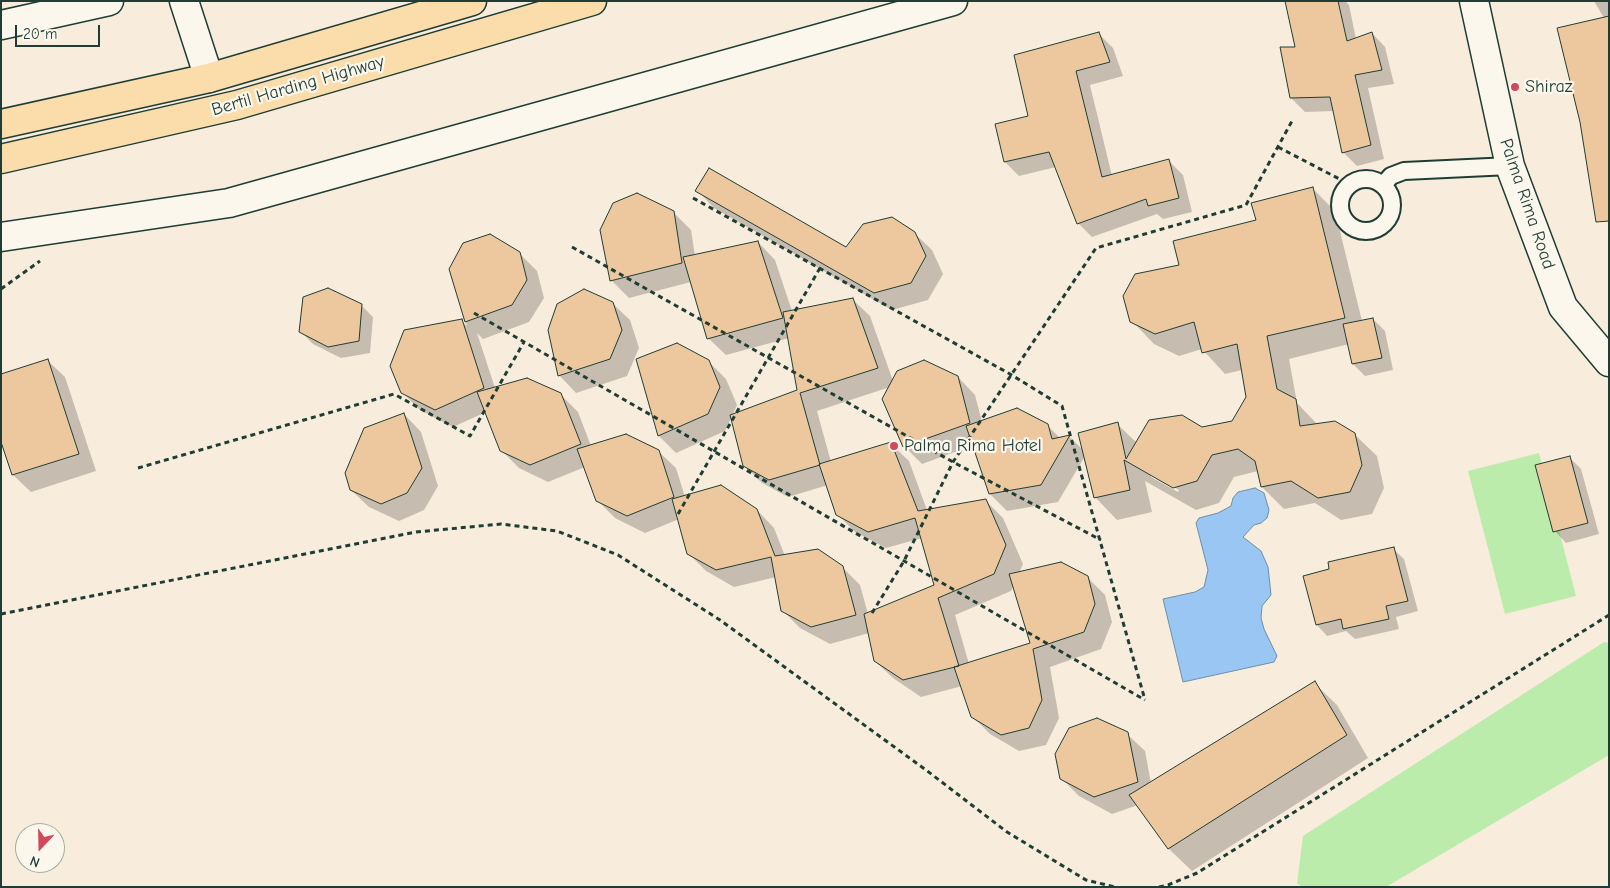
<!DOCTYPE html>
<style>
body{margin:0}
#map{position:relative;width:1610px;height:888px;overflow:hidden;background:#f8eddc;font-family:"Comic Neue",sans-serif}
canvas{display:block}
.frame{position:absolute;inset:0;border:2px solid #1f3d34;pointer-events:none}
.north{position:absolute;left:15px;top:823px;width:50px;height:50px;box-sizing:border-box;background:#fbf7ec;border:1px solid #a3ada2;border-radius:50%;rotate:201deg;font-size:14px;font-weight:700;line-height:20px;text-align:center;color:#1f3d34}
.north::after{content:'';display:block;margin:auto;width:18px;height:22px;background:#d1495b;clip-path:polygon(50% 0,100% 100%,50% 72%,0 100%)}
.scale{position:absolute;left:15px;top:25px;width:85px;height:22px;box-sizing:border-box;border:2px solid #1f3d34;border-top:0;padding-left:6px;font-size:15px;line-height:18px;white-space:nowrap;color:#1f3d34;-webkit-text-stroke:4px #fbf7ec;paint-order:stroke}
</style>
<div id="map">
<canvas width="1610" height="888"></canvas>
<div class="frame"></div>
<div class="north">N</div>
<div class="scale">20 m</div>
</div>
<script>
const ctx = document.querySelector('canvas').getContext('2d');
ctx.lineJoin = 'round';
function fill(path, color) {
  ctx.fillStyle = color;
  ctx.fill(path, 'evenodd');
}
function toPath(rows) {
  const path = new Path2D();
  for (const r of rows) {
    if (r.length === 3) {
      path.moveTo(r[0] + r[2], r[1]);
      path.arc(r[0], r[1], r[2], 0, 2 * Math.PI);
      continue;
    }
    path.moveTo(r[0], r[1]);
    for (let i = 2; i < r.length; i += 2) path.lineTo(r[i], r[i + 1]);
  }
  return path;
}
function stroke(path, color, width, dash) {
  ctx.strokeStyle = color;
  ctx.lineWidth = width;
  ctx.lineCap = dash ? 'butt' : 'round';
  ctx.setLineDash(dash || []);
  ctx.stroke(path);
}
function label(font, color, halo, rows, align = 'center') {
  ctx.font = font + ' "Comic Neue",sans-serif';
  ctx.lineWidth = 4.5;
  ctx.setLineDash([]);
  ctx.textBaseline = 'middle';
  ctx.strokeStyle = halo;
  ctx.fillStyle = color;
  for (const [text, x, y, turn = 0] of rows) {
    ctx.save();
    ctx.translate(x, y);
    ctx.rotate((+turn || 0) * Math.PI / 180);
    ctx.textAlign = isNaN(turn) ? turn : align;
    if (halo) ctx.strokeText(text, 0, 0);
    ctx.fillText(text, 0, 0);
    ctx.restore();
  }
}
const green = toPath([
 [1539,453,1576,596,1505,614,1468,471],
 [1604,642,1609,643,1609,755,1386,887,1302,887,1297,883,1303,836]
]);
const water = toPath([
 [1255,488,1264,493,1269,510,1267,518,1261,523,1254,525,1243,537,1261,551,1268,567,1271,595,1262,606,1261,618,1264,629,1277,656,1274,662,1183,682,1163,599,1195,592,1204,587,1208,570,1196,523,1199,518,1218,513,1231,506,1233,498,1238,492,1255,488]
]);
const shadow = toPath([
 [1288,1,1345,1,1349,5,1356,39,1372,33,1385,47,1394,84,1368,88,1384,159,1357,166,1343,152,1334,111,1305,112,1291,98,1297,49],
 [1594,1,1609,1,1609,200,1604,18],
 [1099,34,1113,48,1123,76,1090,85,1112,176,1169,161,1183,175,1192,212,1163,219,1157,214,1092,237,1078,223,1056,167,1019,176,1005,162,1030,117],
 [1313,189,1335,211,1362,321,1373,319,1385,331,1393,370,1365,376,1353,364,1349,344,1289,359,1297,403,1318,425,1354,434,1377,456,1384,488,1372,514,1341,520,1315,503,1284,509,1262,487,1258,471,1234,477,1219,503,1196,510,1145,481,1152,512,1117,520,1095,497,1085,456,1058,502,1007,511,990,494,974,445,922,464,904,446,890,387,817,411,831,462,891,444,909,461,927,510,985,500,1003,518,1023,564,1019,573,1087,577,1105,595,1112,622,1101,649,1050,667,1059,718,1046,745,1019,751,990,734,972,716,962,686,921,697,893,678,875,661,869,633,830,644,800,628,782,610,776,577,734,587,706,571,688,553,679,519,645,533,615,518,597,500,585,467,548,482,519,468,501,450,486,412,453,427,420,410,402,392,461,321,467,326,451,269,519,253,537,271,544,298,529,322,483,339,477,333,495,388,560,394,578,412,591,446,658,451,676,468,685,497,757,510,774,528,785,556,842,567,860,585,868,614,935,586,922,538,886,548,855,532,837,514,828,485,788,497,762,483,744,465,732,416,725,431,676,453,659,436,708,361,726,379,737,405,732,416,798,391,789,338,726,355,708,338,691,282,629,298,611,280,673,212,691,230,695,256,758,242,775,260,792,311,852,299,870,316,893,381,958,377,975,395,982,422,1047,425,1060,438,1069,436,1083,450,1117,424,1137,443,1232,422,1247,398,1242,370,1225,374,1202,349,1179,356,1154,344,1132,321,1180,266],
 [1151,474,1179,490,1178,492,1151,477],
 [1014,585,1031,644,969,664,955,615,1011,591],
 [697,190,846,248,914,233,932,250,943,274,928,300,892,310,714,208],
 [612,303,630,320,639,348,627,376,576,393,559,375],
 [361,305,373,317,370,353,341,358,313,344,301,332],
 [47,360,65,377,96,471,31,492,13,475,1,438],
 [404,414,421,432,438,486,424,510,399,521,369,507,351,490],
 [1569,457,1581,469,1599,534,1566,543,1555,531],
 [1393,549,1404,559,1418,611,1396,617,1399,629,1355,639,1346,631,1327,636,1317,625],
 [1314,683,1337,705,1368,758,1192,871,1169,849,1138,805,1112,814,1079,796,1061,778,1127,734,1145,751,1151,783]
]);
const building = toPath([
 [1285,1,1338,1,1347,41,1372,32,1382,70,1355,75,1371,145,1342,153,1330,97,1290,98,1280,47,1295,47,1285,1],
 [1609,16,1609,221,1596,222,1580,122,1557,28,1609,16],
 [1099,32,1110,62,1076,71,1102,177,1169,159,1179,198,1148,206,1146,199,1077,224,1049,152,1004,162,995,124,1028,116,1014,55,1099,32],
 [709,168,846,247,863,224,892,217,915,232,926,256,911,283,874,293,695,191,709,168],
 [1313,187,1345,318,1267,336,1277,389,1296,399,1300,426,1335,421,1355,433,1362,465,1350,492,1318,498,1291,481,1261,487,1255,461,1238,449,1212,455,1197,481,1173,488,1124,460,1130,490,1094,498,1078,433,1118,422,1126,459,1149,420,1182,415,1202,427,1232,421,1246,397,1237,344,1202,353,1194,322,1155,334,1130,322,1123,296,1135,274,1179,265,1173,241,1256,220,1251,203,1313,187],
 [637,193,674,211,682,263,610,281,600,230,613,203,637,193],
 [490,234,520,252,527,280,512,305,465,322,449,269,463,243,490,234],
 [758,241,783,318,707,339,683,257,758,241],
 [328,288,362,304,359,341,328,347,299,332,303,297,328,288],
 [584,289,613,302,622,330,610,359,558,376,548,330,557,304,584,289],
 [853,298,878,368,800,393,820,465,769,480,743,466,730,415,797,390,783,312,853,298],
 [1373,318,1382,358,1352,364,1343,324,1373,318],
 [462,319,484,388,435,410,401,393,390,366,404,330,462,319],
 [677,343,709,360,720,387,708,414,658,436,636,359,677,343],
 [48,359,79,454,12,475,1,442,1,374,48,359],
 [924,360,958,376,970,423,903,447,882,399,897,371,924,360],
 [527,378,561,393,581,444,530,465,500,451,477,392,527,378],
 [1017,408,1048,424,1052,439,1070,435,1041,485,989,494,966,426,1017,408],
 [404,413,422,468,407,493,381,504,350,490,345,473,364,428,404,413],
 [626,434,659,450,674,497,627,516,596,501,577,449,626,434],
 [891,442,918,511,986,499,1006,545,994,574,938,598,959,666,903,680,874,661,864,614,934,585,915,518,868,532,836,515,819,464,891,442],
 [1570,456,1588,523,1553,532,1535,465,1570,456],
 [721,485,757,509,775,556,818,549,843,566,856,615,811,627,781,611,771,557,716,570,687,554,672,499,721,485],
 [1394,547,1408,601,1386,606,1389,619,1343,629,1341,619,1316,625,1303,576,1329,569,1328,562,1394,547],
 [1061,562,1088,576,1095,604,1084,632,1033,649,1042,700,1029,728,1001,735,971,717,954,667,1030,643,1009,574,1061,562],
 [1315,681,1347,735,1168,849,1129,795,1315,681],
 [1097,718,1128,732,1138,782,1094,797,1060,779,1055,754,1069,728,1097,718]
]);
const path = toPath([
 [1278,147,1349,184],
 [693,198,1010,374,1062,406,1145,700],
 [572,247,953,462,1101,540],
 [1,289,40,261],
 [474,313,1145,700],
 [138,468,394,394,470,436,524,342],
 [678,514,820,268],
 [872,613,904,561,953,462,1096,248,1246,205,1292,121],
 [1,614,416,532,501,524,557,531,618,555,720,620,926,770,1007,832,1086,880,1115,887],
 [1159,887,1168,885,1197,873,1609,615]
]);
const service = toPath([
 [1366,205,26],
 [1383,185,1391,176,1404,171,1510,166]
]);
const minor = toPath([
 [184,1,209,78],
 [1,25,109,1],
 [1,237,229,203,953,1]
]);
const tertiary = toPath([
 [1474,1,1510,166,1563,307,1609,362]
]);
const primary = toPath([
 [1,124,209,78,472,1],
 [1,159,237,105,592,1]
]);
const markers = [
 [1515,87,5,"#d1495b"],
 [894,446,5,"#d1495b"]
];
const streetNames = [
 ["Bertil Harding Highway",298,86,-16],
 ["Palma Rima Road",1527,204,71]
];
const poiNames = [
 ["Shiraz",1525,87],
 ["Palma Rima Hotel",904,446]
];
fill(green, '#bcecab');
fill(water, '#9ac6f4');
stroke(water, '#698fa7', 1);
fill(shadow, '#0003');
fill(building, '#edc79d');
stroke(building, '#1f3d34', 1);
stroke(service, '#1f3d34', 20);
stroke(minor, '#1f3d34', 31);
stroke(tertiary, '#1f3d34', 31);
stroke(primary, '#1f3d34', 31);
stroke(path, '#1f3d34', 3, [5, 4]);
stroke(service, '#fbf7ec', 16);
stroke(minor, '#fbf7ec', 28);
stroke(tertiary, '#fbf7ec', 28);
stroke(primary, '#faddab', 28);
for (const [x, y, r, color] of markers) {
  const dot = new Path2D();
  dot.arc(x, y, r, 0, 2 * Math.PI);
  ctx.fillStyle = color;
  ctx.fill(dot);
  stroke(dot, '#fbf7ec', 2);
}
label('18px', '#1f3d34', '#fbf7ec', streetNames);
label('18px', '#1f3d34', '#fbf7ec', poiNames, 'left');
</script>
